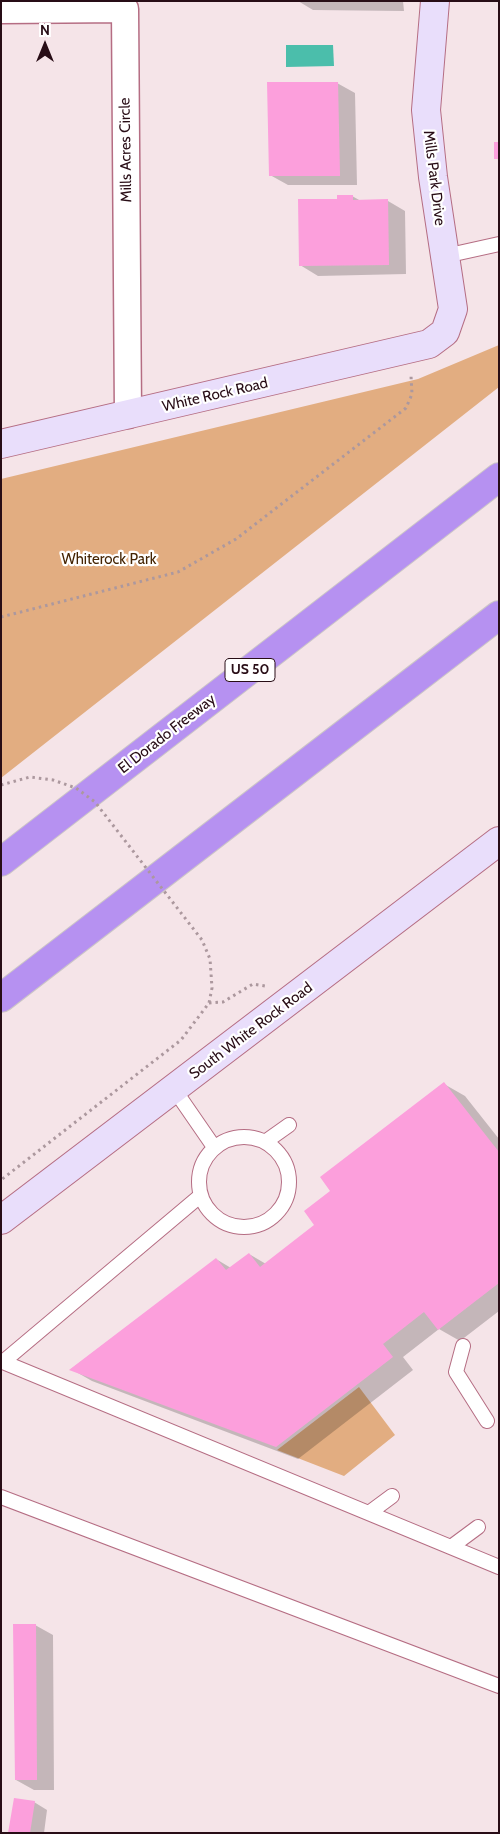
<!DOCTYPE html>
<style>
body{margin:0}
#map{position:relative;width:500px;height:1834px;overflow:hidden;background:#f5e4e8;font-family:Cabin,sans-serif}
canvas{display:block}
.frame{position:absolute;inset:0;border:2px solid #280d16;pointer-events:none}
.north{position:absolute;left:20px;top:20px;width:50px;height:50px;-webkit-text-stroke:4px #fff;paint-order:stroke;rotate:0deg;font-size:14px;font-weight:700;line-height:20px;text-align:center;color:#280d16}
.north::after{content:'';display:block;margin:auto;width:18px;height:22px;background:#280d16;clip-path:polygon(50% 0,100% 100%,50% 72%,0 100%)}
</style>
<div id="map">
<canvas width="500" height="1834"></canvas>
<div class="frame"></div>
<div class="north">N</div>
</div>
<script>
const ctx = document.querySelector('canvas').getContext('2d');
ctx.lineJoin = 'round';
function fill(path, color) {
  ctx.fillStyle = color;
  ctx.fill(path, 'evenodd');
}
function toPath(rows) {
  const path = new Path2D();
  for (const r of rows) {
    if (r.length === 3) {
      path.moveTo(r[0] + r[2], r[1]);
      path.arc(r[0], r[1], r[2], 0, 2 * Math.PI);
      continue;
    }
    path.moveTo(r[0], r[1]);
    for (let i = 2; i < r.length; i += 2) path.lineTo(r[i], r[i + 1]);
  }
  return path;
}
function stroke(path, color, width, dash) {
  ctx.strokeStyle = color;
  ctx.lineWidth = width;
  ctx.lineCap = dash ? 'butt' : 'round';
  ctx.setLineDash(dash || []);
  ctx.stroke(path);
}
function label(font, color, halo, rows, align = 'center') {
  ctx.font = font + ' Cabin,sans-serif';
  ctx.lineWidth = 4.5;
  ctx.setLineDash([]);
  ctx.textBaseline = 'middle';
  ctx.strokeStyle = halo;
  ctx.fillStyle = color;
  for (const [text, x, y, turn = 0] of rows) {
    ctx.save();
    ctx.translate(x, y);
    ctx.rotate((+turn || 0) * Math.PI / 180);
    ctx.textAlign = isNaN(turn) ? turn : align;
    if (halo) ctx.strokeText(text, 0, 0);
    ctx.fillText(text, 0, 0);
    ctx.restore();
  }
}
const green = toPath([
 [499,345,499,387,1,778,1,479,418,379],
 [359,1387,395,1435,344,1476,277,1450]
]);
const water = toPath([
 [286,45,333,45,334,66,286,67]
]);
const shadow = toPath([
 [298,1,403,1,404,11,313,10],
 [337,83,355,93,357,185,288,185,270,175],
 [498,105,499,105,499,160,496,158,499,144],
 [352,196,361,201,388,201,405,211,406,274,318,276,300,265,338,200],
 [444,1084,465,1096,499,1139,499,1311,460,1341,439,1329,403,1357,413,1370,298,1459,92,1381,71,1369,216,1259,231,1268,249,1254,266,1264,316,1225,332,1191],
 [35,1625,53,1635,54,1790,34,1790,16,1780],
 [34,1802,47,1810,44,1833,9,1833]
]);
const building = toPath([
 [267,82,338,82,340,176,269,176],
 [494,142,499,142,499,159,494,159],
 [337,195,353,195,353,200,388,199,389,265,299,266,298,199,337,199],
 [444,1082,499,1152,499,1283,438,1330,424,1312,383,1344,393,1357,276,1447,69,1370,216,1258,226,1270,249,1253,260,1267,314,1225,304,1211,330,1191,320,1177],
 [13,1624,36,1624,37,1780,15,1780],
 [14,1798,35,1801,30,1833,8,1833]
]);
const path = toPath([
 [1,617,178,572,236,539,406,408,412,394,411,376],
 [209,1003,223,1002,253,984,265,986]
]);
const lane = toPath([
 [445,256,499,244],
 [174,1089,214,1147],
 [244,1182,45],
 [265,1142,289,1125],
 [200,1196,3,1362,499,1567],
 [463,1346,456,1372,487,1421],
 [1,1497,499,1686],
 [369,1513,392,1496],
 [451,1547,478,1527]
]);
const street = toPath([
 [1,10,125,9,128,415]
]);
const secondary = toPath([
 [1,444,429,344,445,332,453,309,433,177,426,110,435,1],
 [1,1220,499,841]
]);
const highway = toPath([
 [1,862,499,477],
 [1,998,499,615]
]);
const pathBridge = toPath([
 [1,785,30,777,53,780,76,788,95,802,202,940,210,959,212,988,209,1003,181,1040,1,1180]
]);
const shields = [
 [250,670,50]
];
const shieldNames = [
 ["US 50",250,670]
];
const streetNames = [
 ["Mills Acres Circle",126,150,-91],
 ["Mills Park Drive",434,178,83],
 ["White Rock Road",215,395,-13],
 ["El Dorado Freeway",167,734,-38],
 ["South White Rock Road",251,1031,-37]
];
const parkNames = [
 ["Whiterock Park",109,560]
];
fill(green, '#e2ad81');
fill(water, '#4bbeab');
fill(shadow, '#0003');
fill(building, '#fc9fdc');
stroke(lane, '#b56d83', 16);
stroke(street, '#b56d83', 29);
stroke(secondary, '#b56d83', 30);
stroke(highway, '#cbc5c7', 30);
stroke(path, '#ac989e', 3, [2.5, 4]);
stroke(lane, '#fff', 14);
stroke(street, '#fff', 26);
stroke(secondary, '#e9defb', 28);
stroke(highway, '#b691f1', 28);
stroke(pathBridge, '#ac989e', 3, [2.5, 4]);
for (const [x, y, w] of shields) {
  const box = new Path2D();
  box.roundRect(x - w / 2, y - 11.5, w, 23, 4);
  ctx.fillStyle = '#fff';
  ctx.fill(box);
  stroke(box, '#280d16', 1);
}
label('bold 14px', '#280d16', null, shieldNames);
label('15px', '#280d16', '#fff', streetNames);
label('15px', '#442403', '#fff', parkNames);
</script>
